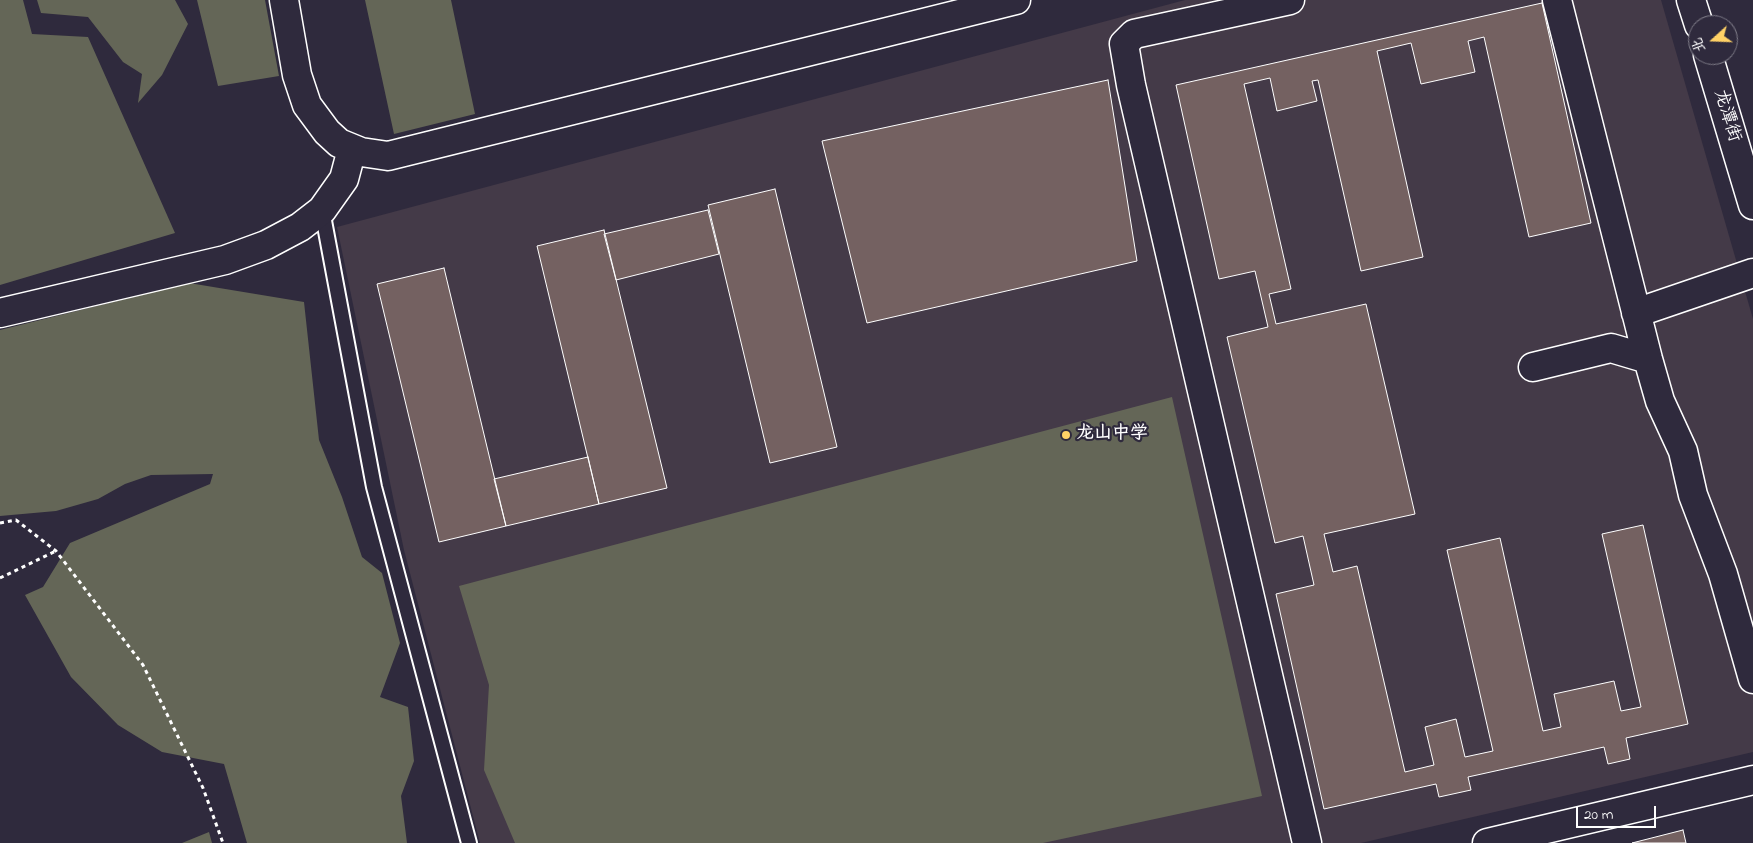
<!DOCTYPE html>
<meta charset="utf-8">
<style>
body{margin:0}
#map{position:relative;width:1753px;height:843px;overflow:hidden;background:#2f2a3d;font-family:"Indie Flower","LXGW WenKai TC",sans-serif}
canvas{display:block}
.north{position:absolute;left:1688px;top:15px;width:50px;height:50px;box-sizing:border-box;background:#2f2a3d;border:1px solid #827f8b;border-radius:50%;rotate:250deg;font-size:14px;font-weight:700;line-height:20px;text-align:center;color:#fff}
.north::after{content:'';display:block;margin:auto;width:18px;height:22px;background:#ffd166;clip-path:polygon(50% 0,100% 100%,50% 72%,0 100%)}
.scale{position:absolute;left:1576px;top:806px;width:80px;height:22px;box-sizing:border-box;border:2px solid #fff;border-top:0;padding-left:6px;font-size:15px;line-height:18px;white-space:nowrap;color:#fff;-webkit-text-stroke:4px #2f2a3d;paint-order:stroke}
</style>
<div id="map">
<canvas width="1753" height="843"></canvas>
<div class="north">北</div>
<div class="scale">20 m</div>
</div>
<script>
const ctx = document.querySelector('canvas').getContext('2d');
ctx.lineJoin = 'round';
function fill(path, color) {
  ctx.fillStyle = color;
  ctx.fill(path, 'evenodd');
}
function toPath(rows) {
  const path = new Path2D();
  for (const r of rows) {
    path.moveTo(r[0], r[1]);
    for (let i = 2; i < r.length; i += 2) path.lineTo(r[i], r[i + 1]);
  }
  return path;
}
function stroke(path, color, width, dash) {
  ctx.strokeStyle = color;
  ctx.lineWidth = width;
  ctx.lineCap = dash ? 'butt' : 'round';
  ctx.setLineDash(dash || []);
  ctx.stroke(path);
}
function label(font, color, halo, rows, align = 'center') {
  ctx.font = font + ' "Indie Flower","LXGW WenKai TC",sans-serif';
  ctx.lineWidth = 4.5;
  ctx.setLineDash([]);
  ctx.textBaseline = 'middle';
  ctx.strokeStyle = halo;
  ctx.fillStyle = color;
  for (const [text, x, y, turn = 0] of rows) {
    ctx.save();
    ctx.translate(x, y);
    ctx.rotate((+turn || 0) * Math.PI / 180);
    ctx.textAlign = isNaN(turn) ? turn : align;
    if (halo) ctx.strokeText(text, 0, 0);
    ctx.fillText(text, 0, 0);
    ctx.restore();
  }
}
const built = toPath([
 [1185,0,1661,0,1753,319,1753,752,1361,843,480,843,404,550,337,227]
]);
const green = toPath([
 [0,0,23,0,32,34,88,37,175,233,0,285],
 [37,0,175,0,188,24,162,75,138,103,142,74,123,62,88,17,41,13],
 [197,0,265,0,279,76,218,86],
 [365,0,451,0,475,114,394,134],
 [189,283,304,302,319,440,342,497,362,557,382,573,400,643,380,697,408,707,414,761,401,796,407,843,247,843,224,764,162,752,118,725,71,677,25,595,43,587,70,543,210,484,213,474,151,475,125,484,98,499,56,511,0,516,0,330],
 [1172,397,1262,796,1043,843,515,843,484,770,489,685,459,586],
 [209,832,212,843,182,843]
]);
const building = toPath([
 [1542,3,1591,223,1529,237,1484,37,1468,41,1475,72,1421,84,1411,43,1377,51,1423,257,1361,271,1318,80,1312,81,1317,101,1277,111,1270,78,1244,84,1291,289,1269,294,1276,324,1366,304,1415,514,1324,534,1333,572,1357,566,1405,772,1434,765,1425,727,1456,719,1465,757,1493,751,1447,550,1500,538,1543,731,1561,727,1554,694,1614,681,1621,711,1641,707,1602,534,1643,525,1688,724,1626,738,1630,759,1608,764,1604,747,1468,777,1471,790,1439,797,1436,784,1324,809,1276,594,1314,585,1303,536,1275,543,1227,337,1268,327,1255,271,1219,279,1176,85,1542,3],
 [1108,80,1137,261,867,323,822,141,1108,80],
 [775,189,837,447,770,463,708,205,775,189],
 [708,210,719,254,616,280,604,234,708,210],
 [604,230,667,488,599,504,537,246,604,230],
 [444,268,506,526,439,542,377,284,444,268],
 [588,457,599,504,506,526,494,479,588,457],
 [1683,830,1686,843,1632,843,1683,830]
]);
const path = toPath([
 [0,523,16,520,56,551,143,665,203,788,223,843],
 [0,578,56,551]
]);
const lane = toPath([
 [322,210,374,487,469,843]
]);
const street = toPath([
 [284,0,297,75,307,105,327,132,339,143,361,152,388,156,1016,0],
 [1290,0,1134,34,1124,44,1131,85,1307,843],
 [1557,0,1648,359,1660,401,1683,451,1693,495,1723,574,1753,679],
 [0,313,225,260,266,245,300,227,322,210,344,179,352,149],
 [1636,313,1753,273],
 [1533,367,1611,348,1648,359],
 [1487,843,1753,780]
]);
const secondary = toPath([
 [1691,0,1699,25],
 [1708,55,1753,205]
]);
const markers = [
 [1066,435,5,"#ffd166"]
];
const streetNames = [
 ["龙潭街",1726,116,73]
];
const poiNames = [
 ["龙山中学",1076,435]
];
fill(built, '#443a48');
fill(green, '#646657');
fill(building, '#746161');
stroke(building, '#fff', 1);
stroke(lane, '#fff', 18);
stroke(street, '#fff', 31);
stroke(secondary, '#fff', 31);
stroke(path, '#fff', 3, [4, 4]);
stroke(lane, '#2f2a3d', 14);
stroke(street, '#2f2a3d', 28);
stroke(secondary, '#2f2a3d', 28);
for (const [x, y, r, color] of markers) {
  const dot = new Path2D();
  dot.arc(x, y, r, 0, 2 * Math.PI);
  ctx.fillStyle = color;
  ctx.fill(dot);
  stroke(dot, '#2f2a3d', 2);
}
label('18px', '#fff', '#2f2a3d', streetNames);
label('bold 18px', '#fff', '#2f2a3d', poiNames, 'left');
</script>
